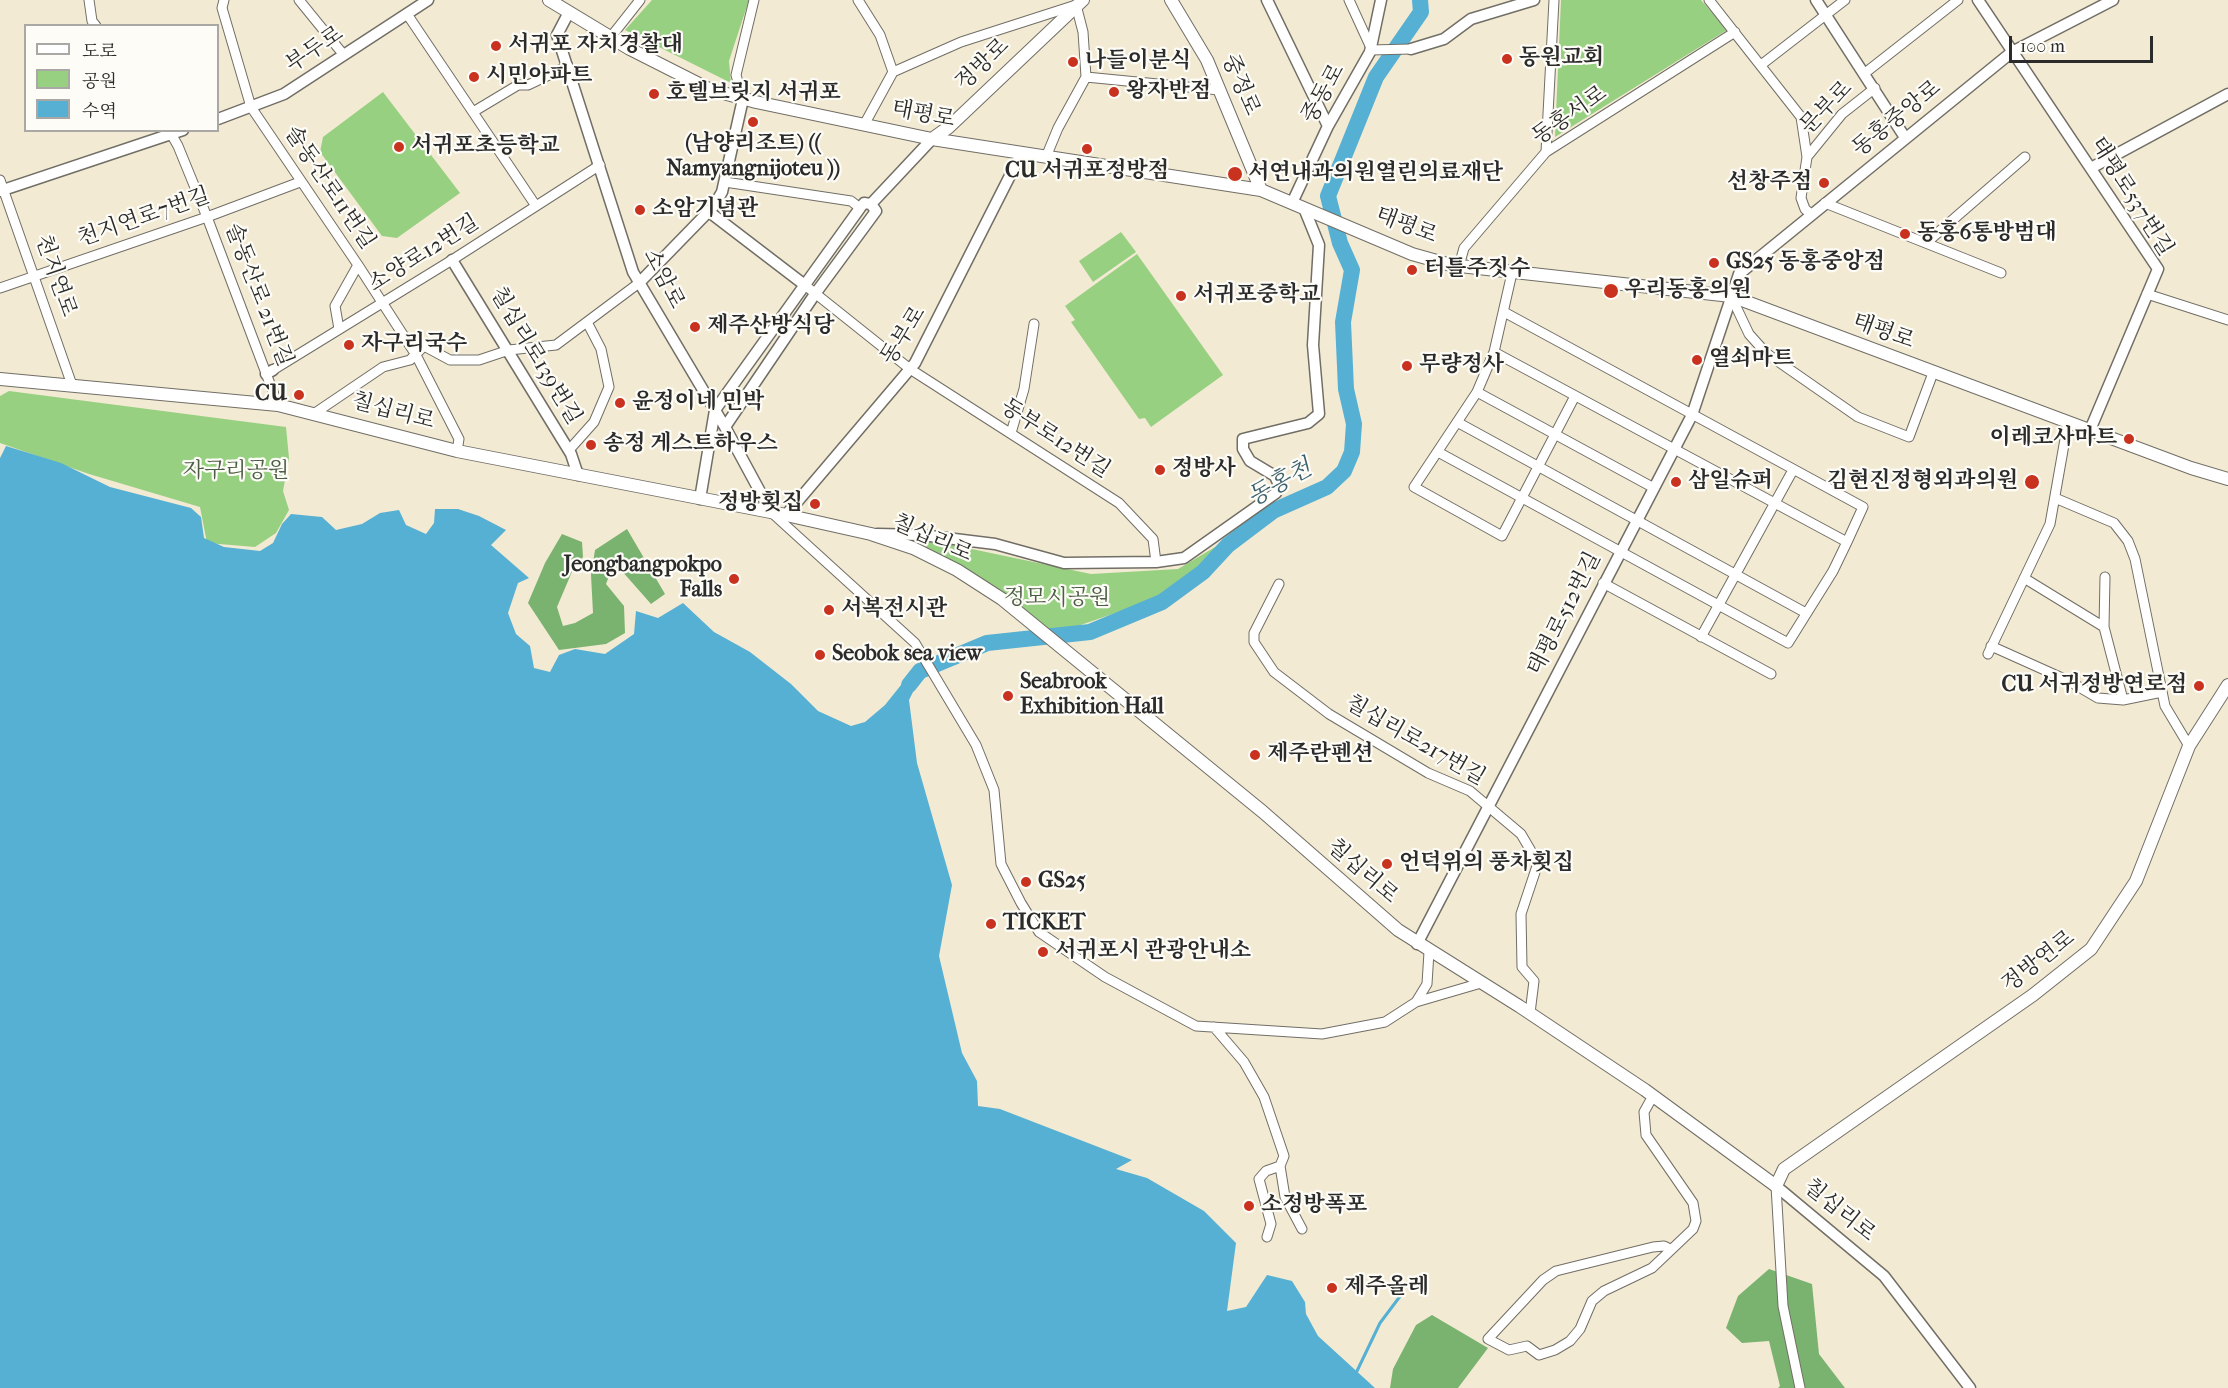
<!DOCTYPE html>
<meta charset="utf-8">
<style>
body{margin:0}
#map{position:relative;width:2228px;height:1388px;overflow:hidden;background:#f3ead3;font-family:"IM FELL French Canon","Noto Serif KR",serif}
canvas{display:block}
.legend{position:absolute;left:24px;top:24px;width:195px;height:108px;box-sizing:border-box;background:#fdfcf7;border:2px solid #a9a8a5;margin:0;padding:8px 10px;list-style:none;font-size:18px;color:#2b2b2b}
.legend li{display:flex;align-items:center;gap:12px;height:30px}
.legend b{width:30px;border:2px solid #a9a8a5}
.scale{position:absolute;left:2009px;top:36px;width:144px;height:27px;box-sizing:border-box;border:3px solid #2b2b2b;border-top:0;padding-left:8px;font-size:18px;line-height:21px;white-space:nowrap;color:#2b2b2b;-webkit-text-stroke:4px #fdfcf7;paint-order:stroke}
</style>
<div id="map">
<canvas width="2228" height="1388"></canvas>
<ul class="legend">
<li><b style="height:8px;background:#fff"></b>도로</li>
<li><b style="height:16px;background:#98d082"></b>공원</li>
<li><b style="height:16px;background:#55b0d3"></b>수역</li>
</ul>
<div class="scale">100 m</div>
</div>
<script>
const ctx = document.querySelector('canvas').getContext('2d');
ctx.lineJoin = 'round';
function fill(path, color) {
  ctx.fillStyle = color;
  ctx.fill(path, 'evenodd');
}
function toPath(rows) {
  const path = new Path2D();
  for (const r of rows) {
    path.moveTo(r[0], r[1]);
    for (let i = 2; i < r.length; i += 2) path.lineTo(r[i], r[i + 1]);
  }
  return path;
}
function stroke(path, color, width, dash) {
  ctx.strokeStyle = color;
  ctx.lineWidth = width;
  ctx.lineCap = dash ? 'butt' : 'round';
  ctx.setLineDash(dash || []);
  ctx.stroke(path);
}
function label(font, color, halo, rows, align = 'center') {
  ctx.font = font + ' "IM FELL French Canon","Noto Serif KR",serif';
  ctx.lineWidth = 4.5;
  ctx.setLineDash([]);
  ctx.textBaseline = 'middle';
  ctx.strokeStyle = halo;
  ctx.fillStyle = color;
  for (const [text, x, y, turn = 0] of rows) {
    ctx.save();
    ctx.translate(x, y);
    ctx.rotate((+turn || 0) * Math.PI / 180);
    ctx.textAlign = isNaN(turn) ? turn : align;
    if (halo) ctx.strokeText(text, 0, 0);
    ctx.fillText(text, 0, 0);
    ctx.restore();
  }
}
const green = toPath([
 [652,0,749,0,729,61,731,83,625,30],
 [1561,0,1701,0,1727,30,1555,137],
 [383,92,460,193,397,238,382,236,320,152,323,137],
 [1121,232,1136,252,1093,282,1079,261],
 [1137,254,1223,375,1151,427,1145,418,1139,419,1071,322,1075,320,1065,306],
 [9,391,286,427,289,458,283,491,289,510,276,533,255,547,207,543,200,507,89,474,0,443,0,396],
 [1264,518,1164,596,1052,635,905,535,1091,574,1178,569]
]);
const forest = toPath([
 [627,529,665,594,651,604,621,570,611,571,606,584,624,606,625,633,606,644,559,650,528,603,545,563,562,534,582,542,583,557,574,567,557,607,563,626,575,623,593,613,591,575,595,550],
 [1769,1269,1812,1284,1819,1354,1845,1388,1778,1388,1780,1386,1769,1341,1742,1343,1726,1328,1738,1296],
 [1432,1315,1488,1348,1458,1388,1390,1388,1393,1369,1416,1325]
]);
const water = toPath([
 [6,446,61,463,110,487,191,508,201,517,204,538,224,547,260,551,273,543,282,524,291,514,322,517,336,530,362,524,380,513,399,510,406,525,426,534,434,523,435,509,458,509,479,516,506,530,491,545,529,578,518,583,508,613,516,634,530,646,534,668,550,672,559,655,575,649,605,654,634,634,636,611,658,618,683,603,714,632,750,652,791,684,818,711,851,726,865,722,885,705,917,665,924,670,909,700,917,763,952,885,939,956,962,1053,977,1081,978,1106,1000,1109,1132,1160,1116,1169,1147,1178,1204,1211,1236,1243,1227,1311,1246,1307,1267,1275,1292,1281,1305,1302,1306,1314,1318,1336,1375,1388,0,1388,0,458]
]);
const stream = toPath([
 [1357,1371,1380,1323,1401,1295]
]);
const river = toPath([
 [909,685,920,671,987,643,1090,632,1162,602,1203,572,1228,545,1273,511,1327,487,1344,471,1352,452,1354,424,1346,389,1343,322,1352,270,1340,243,1328,196,1376,77,1421,12,1420,0]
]);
const minor = toPath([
 [89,0,92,21,96,26],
 [224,0,222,8,251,107,358,265,416,355,459,439,457,451],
 [299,0,343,54],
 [858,0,880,35,893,72],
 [1349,0,1371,48],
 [1709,0,1801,117,1807,157,1801,198,1805,209,1812,215],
 [407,14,536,206],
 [610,38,640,0],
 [1370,50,1411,49],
 [1761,65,1845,0],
 [1865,73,1958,0],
 [1086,77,1219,90],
 [743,99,736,75,754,0],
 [473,112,518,85,528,85,568,66],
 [864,125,893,72,961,42,1076,5,1083,32,1086,77,1058,128,1046,157],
 [169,130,178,146,207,217,278,405],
 [1546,152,1554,0],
 [1807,157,1842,114,1875,88],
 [0,180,72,385],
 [725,182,851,201,860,208],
 [1825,203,2001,273],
 [1926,243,2025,157],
 [1459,266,1464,248,1546,152,1735,32],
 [1512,273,1494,352,1477,392,1414,487,1502,536,1575,396],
 [806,286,910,369,1119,503,1153,539,1156,562],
 [0,288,207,217,300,182],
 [2147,294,2228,320],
 [1731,296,1749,334,1766,353,1858,417,1909,437,1933,373],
 [339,329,335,306,358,265],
 [1494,352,1847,542],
 [273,370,452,260,600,165],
 [1477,392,1654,488],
 [315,413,383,367,410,360,424,346,450,360,479,360,509,350,556,345,639,283],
 [1457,422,1806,613],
 [1011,433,1024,389,1034,324],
 [569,450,594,422,609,387,601,349,587,322],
 [1438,452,1788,643,1833,571,1847,542,1863,507,1504,312],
 [2055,498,2114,523,2128,541,2135,559,2165,706,2189,746],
 [771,512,915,643,976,745,994,790,1001,864,1021,903,1039,932,1105,977,1196,1026,1322,1034,1385,1022,1416,1002,1481,983],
 [2105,577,2104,627,2123,700],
 [2024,578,2104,627],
 [1603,583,1771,674],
 [1279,584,1254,633,1254,642,1274,672,1329,714,1428,773,1470,791,1521,834,1538,863,1521,914,1522,967,1534,981,1530,1013],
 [1701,637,1793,470],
 [1991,646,2069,681,2098,698,2123,700,2162,692],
 [1988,654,2050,524,2068,422],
 [1416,1002,1427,984,1429,952],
 [1214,1027,1244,1062,1264,1097,1284,1156,1280,1166,1285,1197,1302,1229],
 [1653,1096,1644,1112,1646,1135,1693,1203,1696,1221,1693,1229,1652,1268,1604,1291,1592,1301,1580,1329,1570,1341,1555,1350,1539,1355,1527,1346,1509,1350,1488,1339,1543,1280,1556,1271,1653,1247,1664,1246,1670,1249],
 [1776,1186,1783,1306,1800,1388],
 [1267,1237,1271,1224,1259,1179,1266,1171,1280,1166]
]);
const tertiary = toPath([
 [1267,0,1328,126],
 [1816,0,1904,136],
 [1978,0,2158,269,2090,430],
 [569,12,557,35,633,272,725,427,771,512],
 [1411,49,1444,39,1471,19,1534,0],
 [218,119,284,94,428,0],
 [2091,168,2228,94],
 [0,191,183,130],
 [1292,203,1328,126,1370,52,1381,0],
 [871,204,932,139],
 [708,211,806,286],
 [452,260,571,454,578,475],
 [639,283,713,207,722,192,743,99],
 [266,374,273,370],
 [725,427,815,294,876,211,871,204],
 [700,499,715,410,860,208,864,203,871,204],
 [786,515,915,363,1021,154],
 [877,534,922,535,995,544,1064,563,1156,562,1184,558,1276,493,1279,485,1275,476,1250,461,1243,449,1243,439,1308,423,1319,414,1313,345,1319,245,1304,208],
 [1417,944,1692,415,1739,274,2012,52,2113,0],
 [1776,1186,1884,1276,1970,1388]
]);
const secondary = toPath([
 [549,0,630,49,709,89,756,102,932,139,1261,190,1412,254,1451,265,1731,296,2191,468,2228,479],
 [1171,0,1207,60,1261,190],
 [932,139,949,127,1083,0],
 [0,379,278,405,457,451,786,515,871,534,913,548,957,570,1002,599,1263,812,1398,930,1519,1006,1645,1090,1776,1186,1784,1169,2033,995,2091,949,2136,881,2189,746,2228,685]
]);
const markers = [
 [496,46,6,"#c8321e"],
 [1507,59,6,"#c8321e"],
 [1073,62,6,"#c8321e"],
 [474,77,6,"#c8321e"],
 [1114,92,6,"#c8321e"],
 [654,94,6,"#c8321e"],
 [753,122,6,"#c8321e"],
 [399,147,6,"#c8321e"],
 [1087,149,6,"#c8321e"],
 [1235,174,8,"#c8321e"],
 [1824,183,6,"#c8321e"],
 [640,210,6,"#c8321e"],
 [1905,234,6,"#c8321e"],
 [1714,263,6,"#c8321e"],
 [1412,270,6,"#c8321e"],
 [1611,291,8,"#c8321e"],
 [1181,296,6,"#c8321e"],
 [695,327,6,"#c8321e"],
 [349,345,6,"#c8321e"],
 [1697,360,6,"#c8321e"],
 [1407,366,6,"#c8321e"],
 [299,395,6,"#c8321e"],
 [620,403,6,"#c8321e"],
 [2129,439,6,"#c8321e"],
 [591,445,6,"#c8321e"],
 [1160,470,6,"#c8321e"],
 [1676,482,6,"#c8321e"],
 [2032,482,8,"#c8321e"],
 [815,504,6,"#c8321e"],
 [734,579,6,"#c8321e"],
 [829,610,6,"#c8321e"],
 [820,655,6,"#c8321e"],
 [2199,686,6,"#c8321e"],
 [1008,696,6,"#c8321e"],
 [1255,755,6,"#c8321e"],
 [1387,864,6,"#c8321e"],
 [1026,882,6,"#c8321e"],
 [991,924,6,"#c8321e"],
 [1043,952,6,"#c8321e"],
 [1249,1206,6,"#c8321e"],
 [1332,1288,6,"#c8321e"]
];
const poiNames = [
 ["서귀포 자치경찰대",508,46],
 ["동원교회",1519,59],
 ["나들이분식",1085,62],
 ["시민아파트",486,77],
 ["왕자반점",1126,92],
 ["호텔브릿지 서귀포",666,94],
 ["(남양리조트) ((",753,145,"center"],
 ["Namyangnijoteu ))",753,170,"center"],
 ["서귀포초등학교",411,147],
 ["CU 서귀포정방점",1087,172,"center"],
 ["서연내과의원열린의료재단",1248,174],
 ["선창주점",1812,183,"right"],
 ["소암기념관",652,210],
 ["동홍6통방범대",1917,234],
 ["GS25 동홍중앙점",1726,263],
 ["터틀주짓수",1424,270],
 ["우리동홍의원",1624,291],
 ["서귀포중학교",1193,296],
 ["제주산방식당",707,327],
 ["자구리국수",361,345],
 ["열쇠마트",1709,360],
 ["무량정사",1419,366],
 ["CU",287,395,"right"],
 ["윤정이네 민박",632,403],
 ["이레코사마트",2117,439,"right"],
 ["송정 게스트하우스",603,445],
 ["정방사",1172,470],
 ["삼일슈퍼",1688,482],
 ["김현진정형외과의원",2018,482,"right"],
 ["정방횟집",803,504,"right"],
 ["Jeongbangpokpo",722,566,"right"],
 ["Falls",722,591,"right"],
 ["서복전시관",841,610],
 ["Seobok sea view",832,655],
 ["Seabrook",1020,683],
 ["Exhibition Hall",1020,708],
 ["CU 서귀정방연로점",2187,686,"right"],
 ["제주란펜션",1267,755],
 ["언덕위의 풍차횟집",1399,864],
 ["GS25",1038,882],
 ["TICKET",1003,924],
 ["서귀포시 관광안내소",1055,952],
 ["소정방폭포",1261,1206],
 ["제주올레",1344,1288]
];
const streetNames = [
 ["부두로",315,50,-34],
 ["정방로",983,65,-44],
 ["중정로",1240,85,67],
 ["중동로",1324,94,-61],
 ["문부로",1827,108,-46],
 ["태평로",923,115,11],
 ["동홍서로",1570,116,-35],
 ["동홍중앙로",1897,119,-39],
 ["솔동산로11번길",329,188,56],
 ["태평로537번길",2131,197,58],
 ["천지연로7번길",144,218,-19],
 ["태평로",1406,226,21],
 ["소양로12번길",424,254,-32],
 ["천지연로",55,276,71],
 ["소암로",663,279,63],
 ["솔동산로 21번길",258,295,69],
 ["태평로",1883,332,20],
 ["동부로",904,336,-58],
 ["칠십리로139번길",535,356,59],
 ["칠십리로",393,412,15],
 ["동부로12번길",1055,439,33],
 ["칠십리로",932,539,24],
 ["태평로512번길",1565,614,-63],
 ["칠십리로217번길",1415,741,30],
 ["칠십리로",1362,872,41],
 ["정방연로",2039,962,-38],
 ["칠십리로",1839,1211,39]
];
const parkNames = [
 ["자구리공원",236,472],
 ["정모시공원",1057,599]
];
const waterNames = [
 ["동홍천",1280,484,-29]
];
fill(green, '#98d082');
fill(forest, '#7ab270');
fill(water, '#55b0d3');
stroke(stream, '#55b0d3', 3);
stroke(river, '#55b0d3', 16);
stroke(minor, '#716e66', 11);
stroke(tertiary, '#716e66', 13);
stroke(secondary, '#716e66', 14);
stroke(minor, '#fff', 9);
stroke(tertiary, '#fff', 10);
stroke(secondary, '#fff', 12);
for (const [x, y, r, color] of markers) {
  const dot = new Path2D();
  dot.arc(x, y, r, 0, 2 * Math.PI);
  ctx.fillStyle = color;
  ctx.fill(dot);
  stroke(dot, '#fdfcf7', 2);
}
label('bold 22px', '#2b2b2b', '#fdfcf7', poiNames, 'left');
label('22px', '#2b2b2b', '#fdfcf7', streetNames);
label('22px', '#4c5d45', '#fdfcf7', parkNames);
label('italic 24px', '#3c606e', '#fdfcf7', waterNames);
</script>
